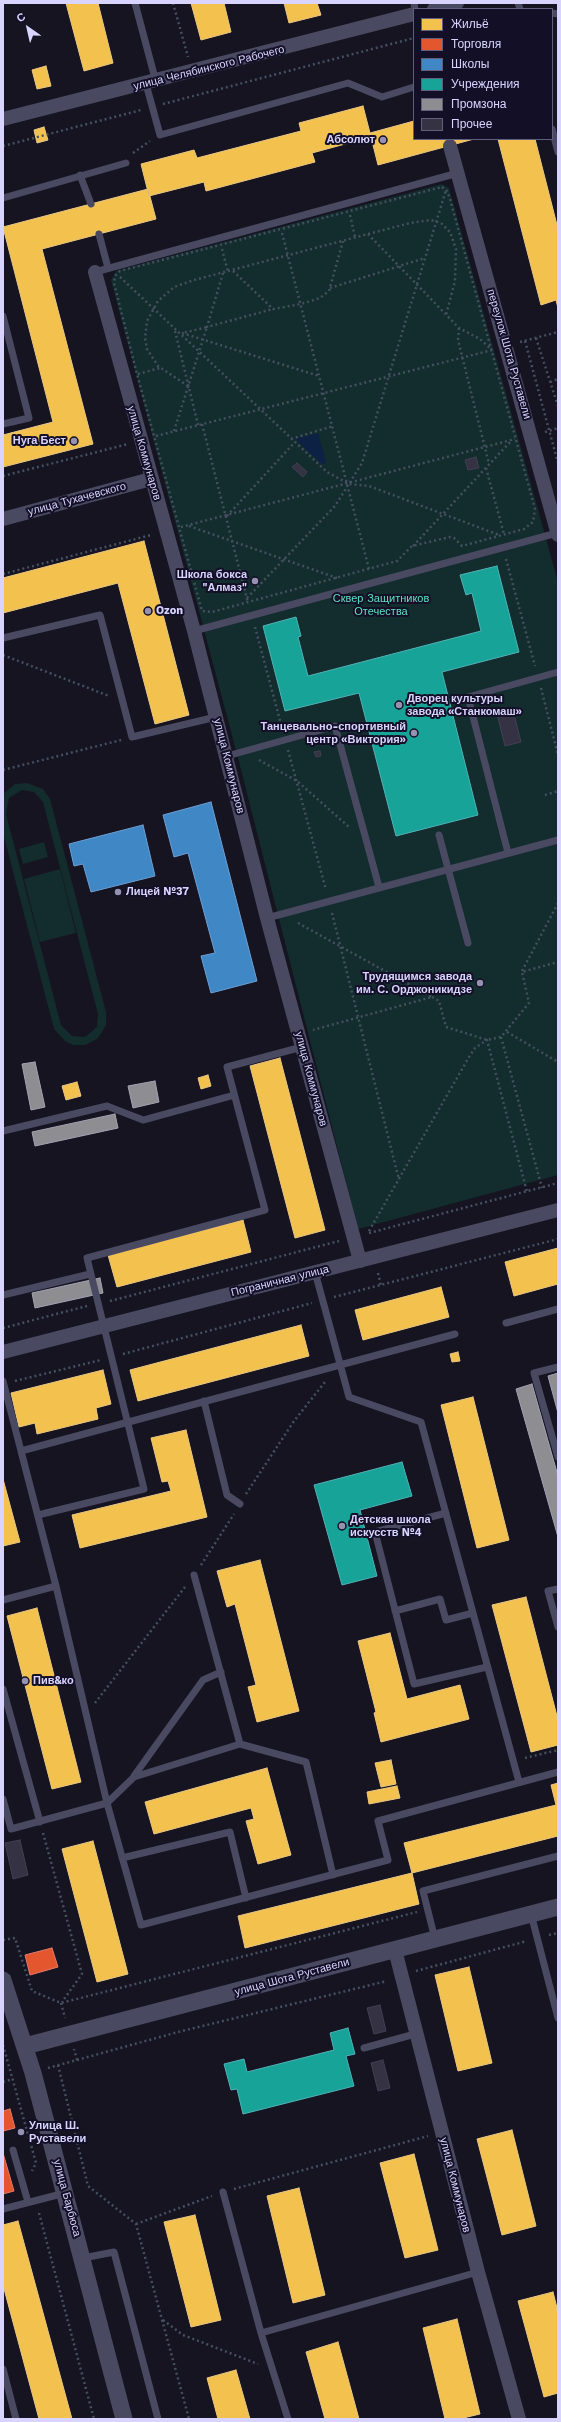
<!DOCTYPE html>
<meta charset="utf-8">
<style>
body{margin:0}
#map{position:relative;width:561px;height:2422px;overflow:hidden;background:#161421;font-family:"Work Sans",sans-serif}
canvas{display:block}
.frame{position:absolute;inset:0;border:4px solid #d9d4ff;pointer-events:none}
.legend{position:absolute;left:413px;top:8px;width:140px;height:132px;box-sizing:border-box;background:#130f26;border:1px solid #625e7d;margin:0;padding:5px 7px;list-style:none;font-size:12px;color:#d9d4ff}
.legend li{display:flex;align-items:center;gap:8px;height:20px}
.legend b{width:20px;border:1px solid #625e7d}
.north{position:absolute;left:8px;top:8px;width:40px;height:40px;-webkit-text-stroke:3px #130f26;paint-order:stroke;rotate:326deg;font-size:11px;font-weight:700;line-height:16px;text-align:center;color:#d9d4ff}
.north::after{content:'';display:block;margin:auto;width:14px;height:18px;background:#d9d4ff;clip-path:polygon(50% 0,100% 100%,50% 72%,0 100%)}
</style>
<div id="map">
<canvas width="561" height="2422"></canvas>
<div class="frame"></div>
<ul class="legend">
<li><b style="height:11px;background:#f2c14e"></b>Жильё</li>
<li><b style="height:11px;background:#e4572e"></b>Торговля</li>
<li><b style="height:11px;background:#3f88c5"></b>Школы</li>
<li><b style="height:11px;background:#17a398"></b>Учреждения</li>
<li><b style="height:11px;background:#8d8d92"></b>Промзона</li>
<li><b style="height:11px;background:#343243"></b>Прочее</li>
</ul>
<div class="north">С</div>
</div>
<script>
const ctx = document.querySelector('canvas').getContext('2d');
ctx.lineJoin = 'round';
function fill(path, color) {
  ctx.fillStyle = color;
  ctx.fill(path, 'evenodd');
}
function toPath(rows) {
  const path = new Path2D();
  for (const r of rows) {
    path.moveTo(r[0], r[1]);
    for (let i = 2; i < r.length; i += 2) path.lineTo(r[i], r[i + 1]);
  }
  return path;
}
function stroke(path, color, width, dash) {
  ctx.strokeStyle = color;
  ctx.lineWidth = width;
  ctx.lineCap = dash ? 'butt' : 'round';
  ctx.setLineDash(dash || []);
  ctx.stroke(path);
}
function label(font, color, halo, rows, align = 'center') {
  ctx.font = font + ' "Work Sans",sans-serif';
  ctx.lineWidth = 4;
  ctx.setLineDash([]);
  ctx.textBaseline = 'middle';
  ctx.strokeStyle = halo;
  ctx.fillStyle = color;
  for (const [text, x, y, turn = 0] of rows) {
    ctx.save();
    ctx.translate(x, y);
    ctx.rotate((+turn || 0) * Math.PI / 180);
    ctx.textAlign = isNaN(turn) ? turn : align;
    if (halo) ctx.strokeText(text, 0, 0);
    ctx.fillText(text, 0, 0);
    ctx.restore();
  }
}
const green = toPath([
 [442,184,449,188,558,582,558,1175,358,1229,238,758,111,280,116,271,122,269],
 [27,783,43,789,50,799,106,1012,106,1025,102,1032,97,1039,85,1045,73,1045,65,1041,54,1029,3,833,3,794,15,784],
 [22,790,34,792,43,802,98,1014,97,1027,85,1037,72,1036,61,1025,6,814,9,798],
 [44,842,48,857,23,864,19,849],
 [60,869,76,933,40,942,24,879]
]);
const water = toPath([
 [318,433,326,463,322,464,295,439]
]);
const homes = toPath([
 [66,3,98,3,113,63,84,71,66,3],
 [191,3,224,3,231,32,201,40,191,3],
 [284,3,317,3,321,15,289,23,284,3],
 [46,66,51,86,37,89,32,70,46,66],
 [363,106,371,137,312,153,315,162,206,191,204,182,149,196,141,164,194,150,197,158,301,131,299,123,363,106],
 [414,121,414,139,474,139,378,165,370,133,414,121],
 [44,127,48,140,37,143,34,130,44,127],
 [498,139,535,139,558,229,558,308,556,300,541,305,498,139],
 [148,189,156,219,42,249,93,444,3,467,3,435,53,422,3,227,148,189],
 [144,541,189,715,155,724,118,583,3,613,3,578,144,541],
 [280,1058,325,1230,295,1238,250,1066,280,1058],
 [208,1075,211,1086,201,1089,198,1078,208,1075],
 [77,1082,81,1096,66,1100,62,1086,77,1082],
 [243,1220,251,1252,117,1287,108,1255,243,1220],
 [558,1248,558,1284,514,1296,505,1262,558,1248],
 [441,1287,449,1317,363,1340,355,1310,441,1287],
 [301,1325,309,1356,138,1401,130,1370,301,1325],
 [458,1352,460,1361,452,1362,450,1354,458,1352],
 [103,1370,111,1404,96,1408,98,1419,37,1434,35,1423,19,1427,11,1393,103,1370],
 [473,1397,509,1540,477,1548,441,1405,473,1397],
 [186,1430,207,1517,80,1548,72,1515,171,1491,168,1481,162,1482,151,1438,186,1430],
 [3,1479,20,1542,3,1546,3,1479],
 [260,1560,299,1711,257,1722,248,1687,256,1685,235,1604,227,1607,217,1571,260,1560],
 [526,1597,558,1720,558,1745,531,1752,492,1605,526,1597],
 [37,1608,81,1782,52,1789,7,1616,37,1608],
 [390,1633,407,1699,460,1685,469,1719,381,1742,374,1713,376,1712,358,1641,390,1633],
 [391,1760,396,1784,381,1787,375,1763,391,1760],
 [267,1768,291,1855,258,1864,246,1821,254,1819,251,1808,154,1834,145,1802,267,1768],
 [558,1783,558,1836,412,1873,404,1843,556,1805,551,1785,558,1783],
 [397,1786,400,1798,369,1804,367,1792,397,1786],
 [93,1841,128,1974,97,1982,62,1849,93,1841],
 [412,1873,419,1904,245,1948,238,1916,412,1873],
 [469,1967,492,2063,458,2071,435,1975,469,1967],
 [512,2130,536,2226,502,2235,477,2139,512,2130],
 [414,2154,438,2250,405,2258,380,2163,414,2154],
 [299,2188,325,2295,293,2303,267,2196,299,2188],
 [195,2215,221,2320,191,2327,164,2222,195,2215],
 [18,2221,72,2419,39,2419,3,2285,3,2225,18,2221],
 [553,2292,558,2312,558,2393,544,2397,518,2301,553,2292],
 [457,2319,480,2414,459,2419,445,2419,423,2328,457,2319],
 [338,2342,359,2419,325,2419,306,2352,338,2342],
 [236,2370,250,2419,218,2419,207,2378,236,2370]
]);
const shops = toPath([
 [52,1948,58,1967,30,1975,25,1955,52,1948],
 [10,2109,15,2128,3,2131,3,2111,10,2109],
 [3,2153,14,2191,3,2194,3,2153]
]);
const schools = toPath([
 [211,802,257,981,211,993,201,956,215,953,188,853,174,857,163,815,211,802],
 [143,825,155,876,91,892,83,864,74,866,69,844,143,825]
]);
const public = toPath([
 [497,566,519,652,442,672,478,815,396,836,359,693,285,711,263,626,296,617,301,636,298,637,308,676,481,631,472,593,466,595,460,575,497,566],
 [402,1462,412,1496,360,1510,377,1576,342,1585,314,1485,402,1462],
 [348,2028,355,2054,346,2056,354,2086,243,2114,237,2089,231,2090,224,2064,244,2059,247,2072,334,2050,330,2033,348,2028]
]);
const industry = toPath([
 [35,1062,45,1107,31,1110,22,1064,35,1062],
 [155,1081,159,1102,133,1108,128,1086,155,1081],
 [115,1114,118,1128,35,1146,32,1132,115,1114],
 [100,1278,103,1293,35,1308,32,1293,100,1278],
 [558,1373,558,1413,548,1376,558,1373],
 [532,1384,558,1476,558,1537,516,1389,532,1384]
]);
const building = toPath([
 [476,457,479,468,468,470,465,460,476,457],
 [297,463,307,472,303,477,292,467,297,463],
 [513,710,521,742,505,746,497,714,513,710],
 [320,751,321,756,316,757,314,752,320,751],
 [20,1840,28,1875,13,1879,5,1843,20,1840],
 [380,2005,386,2031,374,2034,367,2008,380,2005],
 [383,2060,390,2088,378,2091,371,2063,383,2060]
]);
const path = toPath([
 [173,3,188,57],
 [163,104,414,38],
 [3,146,141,110],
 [133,153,150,141],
 [442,187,447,191,450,199,535,509,533,522,524,529,462,546,454,538,450,537,412,546,397,561,212,612,202,611,137,374,114,283,115,276,120,271,442,187],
 [350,215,355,237],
 [282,233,369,569],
 [368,234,459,328,480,339,490,348],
 [222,249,228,272],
 [233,271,273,309,301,304,320,298,329,291,343,241],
 [223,273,207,327,273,309],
 [120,277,327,472,349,484,369,486,499,535],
 [330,288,425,258],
 [459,328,458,340,489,464],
 [175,331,198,425],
 [182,333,319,376],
 [536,338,558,406],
 [525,341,558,463],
 [520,342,558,332],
 [138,374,160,368],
 [550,382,558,379],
 [188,386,158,366,147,349,145,338,147,321,158,301,174,287,194,280,410,223,431,220,441,223,450,232,456,249,455,281,446,315],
 [202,424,248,603],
 [174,431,207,327,183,333],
 [545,432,558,428],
 [156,436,492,350],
 [291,439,333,426],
 [486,468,504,534],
 [3,476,128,444],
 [227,516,294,443],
 [189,526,337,578],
 [181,527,515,439],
 [413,546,512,440],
 [506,559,535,666],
 [3,574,151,535],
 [247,598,335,506,362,463,446,190],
 [255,627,282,728],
 [3,655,109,696],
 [541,688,558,755],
 [288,750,326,890],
 [259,760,297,781,349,827],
 [3,770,121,740],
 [545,795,558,791],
 [332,913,399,1180],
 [298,923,432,997,313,1030],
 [522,971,558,903],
 [432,997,439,1001,446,1027,487,1040,501,1037,529,1003,522,972,558,962],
 [507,1032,558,1062],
 [501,1037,542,1188],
 [369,1231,469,1057,475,1048,487,1040,527,1192],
 [369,1233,558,1183],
 [378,1273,381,1286],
 [334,1297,558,1239],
 [110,1301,339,1241],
 [3,1328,87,1306],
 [123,1354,312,1303],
 [15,1381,101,1360],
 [246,1494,294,1421,325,1382],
 [201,1565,234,1514],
 [95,1703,185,1587],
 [525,1758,558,1750],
 [43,1833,82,1974,62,2002],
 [549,1935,558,1933],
 [3,1940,15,1938,32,1991,61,2003,417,1912],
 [416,1971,527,1941],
 [61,2003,65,2018],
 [3,2045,36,2163,32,2171],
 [77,2060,178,2032,387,1981],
 [58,2065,88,2186,136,2224,189,2419],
 [48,2068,77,2060,74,2049],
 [3,2082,13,2079],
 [234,2189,428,2136],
 [39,2213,94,2419],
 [136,2224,212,2196],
 [163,2320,183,2335,258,2364]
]);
const service = toPath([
 [135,3,156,82],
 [414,3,415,9],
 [518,3,520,9],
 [552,13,558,14],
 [146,84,160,135,348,83,382,97,414,87],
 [552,129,558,152],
 [80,175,91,204],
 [3,198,126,163],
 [99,234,108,268],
 [95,272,458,173],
 [3,316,29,418,3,424],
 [194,631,557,533],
 [3,638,100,615,132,737,216,717],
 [227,756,335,726,379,887],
 [439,835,468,943],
 [508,853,468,697,558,672],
 [267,918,558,840],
 [3,1131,107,1106,143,1120,234,1095],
 [315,1272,349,1397,421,1422,519,1782],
 [3,1295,90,1274],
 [506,1323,558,1309],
 [455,1334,21,1451,56,1586,107,1803,141,1925,388,1860,378,1821,558,1772],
 [558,1367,534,1373,558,1457],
 [3,1381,21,1451],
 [204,1401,227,1495,240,1504],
 [446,1513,375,1532,414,1684,487,1667],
 [38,1515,144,1489,87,1258,265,1210,227,1067,302,1047],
 [194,1575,240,1744,306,1762,333,1875],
 [558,1589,548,1591,558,1627],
 [3,1600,56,1586],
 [395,1611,440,1599,446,1620,473,1613],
 [3,1689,40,1822],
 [134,1776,203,1680,221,1672],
 [3,1799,11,1829,107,1803,134,1777,240,1744],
 [122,1858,230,1832,246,1898],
 [531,1914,558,2018],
 [435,1939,423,1891,558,1856],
 [364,2048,415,2034],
 [13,2150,28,2202],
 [223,2192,261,2333,288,2419],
 [3,2209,65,2193],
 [83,2258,114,2252,158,2419],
 [261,2333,478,2272],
 [3,2369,16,2419]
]);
const minor = toPath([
 [434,9,457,3],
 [3,119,414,14],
 [450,146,558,535],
 [95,272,194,631,267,918,360,1261],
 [3,519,151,479],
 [3,1352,558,1210],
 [395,1950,478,2272,519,2419]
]);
const tertiary = toPath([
 [3,1980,33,2073,124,2419],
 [25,2046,558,1907]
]);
const markers = [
 [383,140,4,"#9591b1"],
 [74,441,4,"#9591b1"],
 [255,581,4,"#9591b1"],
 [148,611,4,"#9591b1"],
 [399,705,4,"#9591b1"],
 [414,733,4,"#9591b1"],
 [118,892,4,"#9591b1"],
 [480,983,4,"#9591b1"],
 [342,1526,4,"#9591b1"],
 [25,1681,4,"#9591b1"],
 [21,2132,4,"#9591b1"]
];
const streetNames = [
 ["улица Челябинского Рабочего",209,68,-14],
 ["переулок Шота Руставели",509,354,74],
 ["улица Коммунаров",144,453,74],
 ["улица Тухачевского",77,499,-15],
 ["улица Коммунаров",229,766,76],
 ["улица Коммунаров",311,1079,75],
 ["Пограничная улица",280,1281,-14],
 ["улица Шота Руставели",292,1977,-15],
 ["улица Коммунаров",455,2185,76],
 ["улица Барбюса",67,2198,75]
];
const poiNames = [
 ["Абсолют",375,140,"right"],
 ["Нуга Бест",66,441,"right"],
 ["Школа бокса",247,575,"right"],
 ["\"Алмаз\"",247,588,"right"],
 ["Ozon",156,611],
 ["Дворец культуры",407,699],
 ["завода «Станкомаш»",407,712],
 ["Танцевально-спортивный",406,727,"right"],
 ["центр «Виктория»",406,740,"right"],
 ["Лицей №37",126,892],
 ["Трудящимся завода",472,977,"right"],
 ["им. С. Орджоникидзе",472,990,"right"],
 ["Детская школа",350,1520],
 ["искусств №4",350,1533],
 ["Пив&ко",33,1681],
 ["Улица Ш.",29,2126],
 ["Руставели",29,2139]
];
const parkNames = [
 ["Сквер Защитников",381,599],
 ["Отечества",381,612]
];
fill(green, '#132c2d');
fill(water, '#0d2144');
fill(homes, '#f2c14e');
stroke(homes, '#eac783', 1);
fill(shops, '#e4572e');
stroke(shops, '#e17c6d', 1);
fill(schools, '#3f88c5');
stroke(schools, '#6d9fd6', 1);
fill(public, '#17a398');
stroke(public, '#51b2b7', 1);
fill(industry, '#8d8d92');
stroke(industry, '#a4a2b3', 1);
fill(building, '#343243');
stroke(building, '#433f54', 1);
stroke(path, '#44505f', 2.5, [2, 3]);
stroke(service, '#4a4962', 7);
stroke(minor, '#4a4962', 14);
stroke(tertiary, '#4a4962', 17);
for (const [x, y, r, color] of markers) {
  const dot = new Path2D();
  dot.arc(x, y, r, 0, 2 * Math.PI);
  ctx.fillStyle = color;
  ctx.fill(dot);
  stroke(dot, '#130f26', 1.5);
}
label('11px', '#d9d4ff', '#130f26', streetNames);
label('bold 11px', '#d9d4ff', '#130f26', poiNames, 'left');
label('11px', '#5fe0c0', '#130f26', parkNames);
</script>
